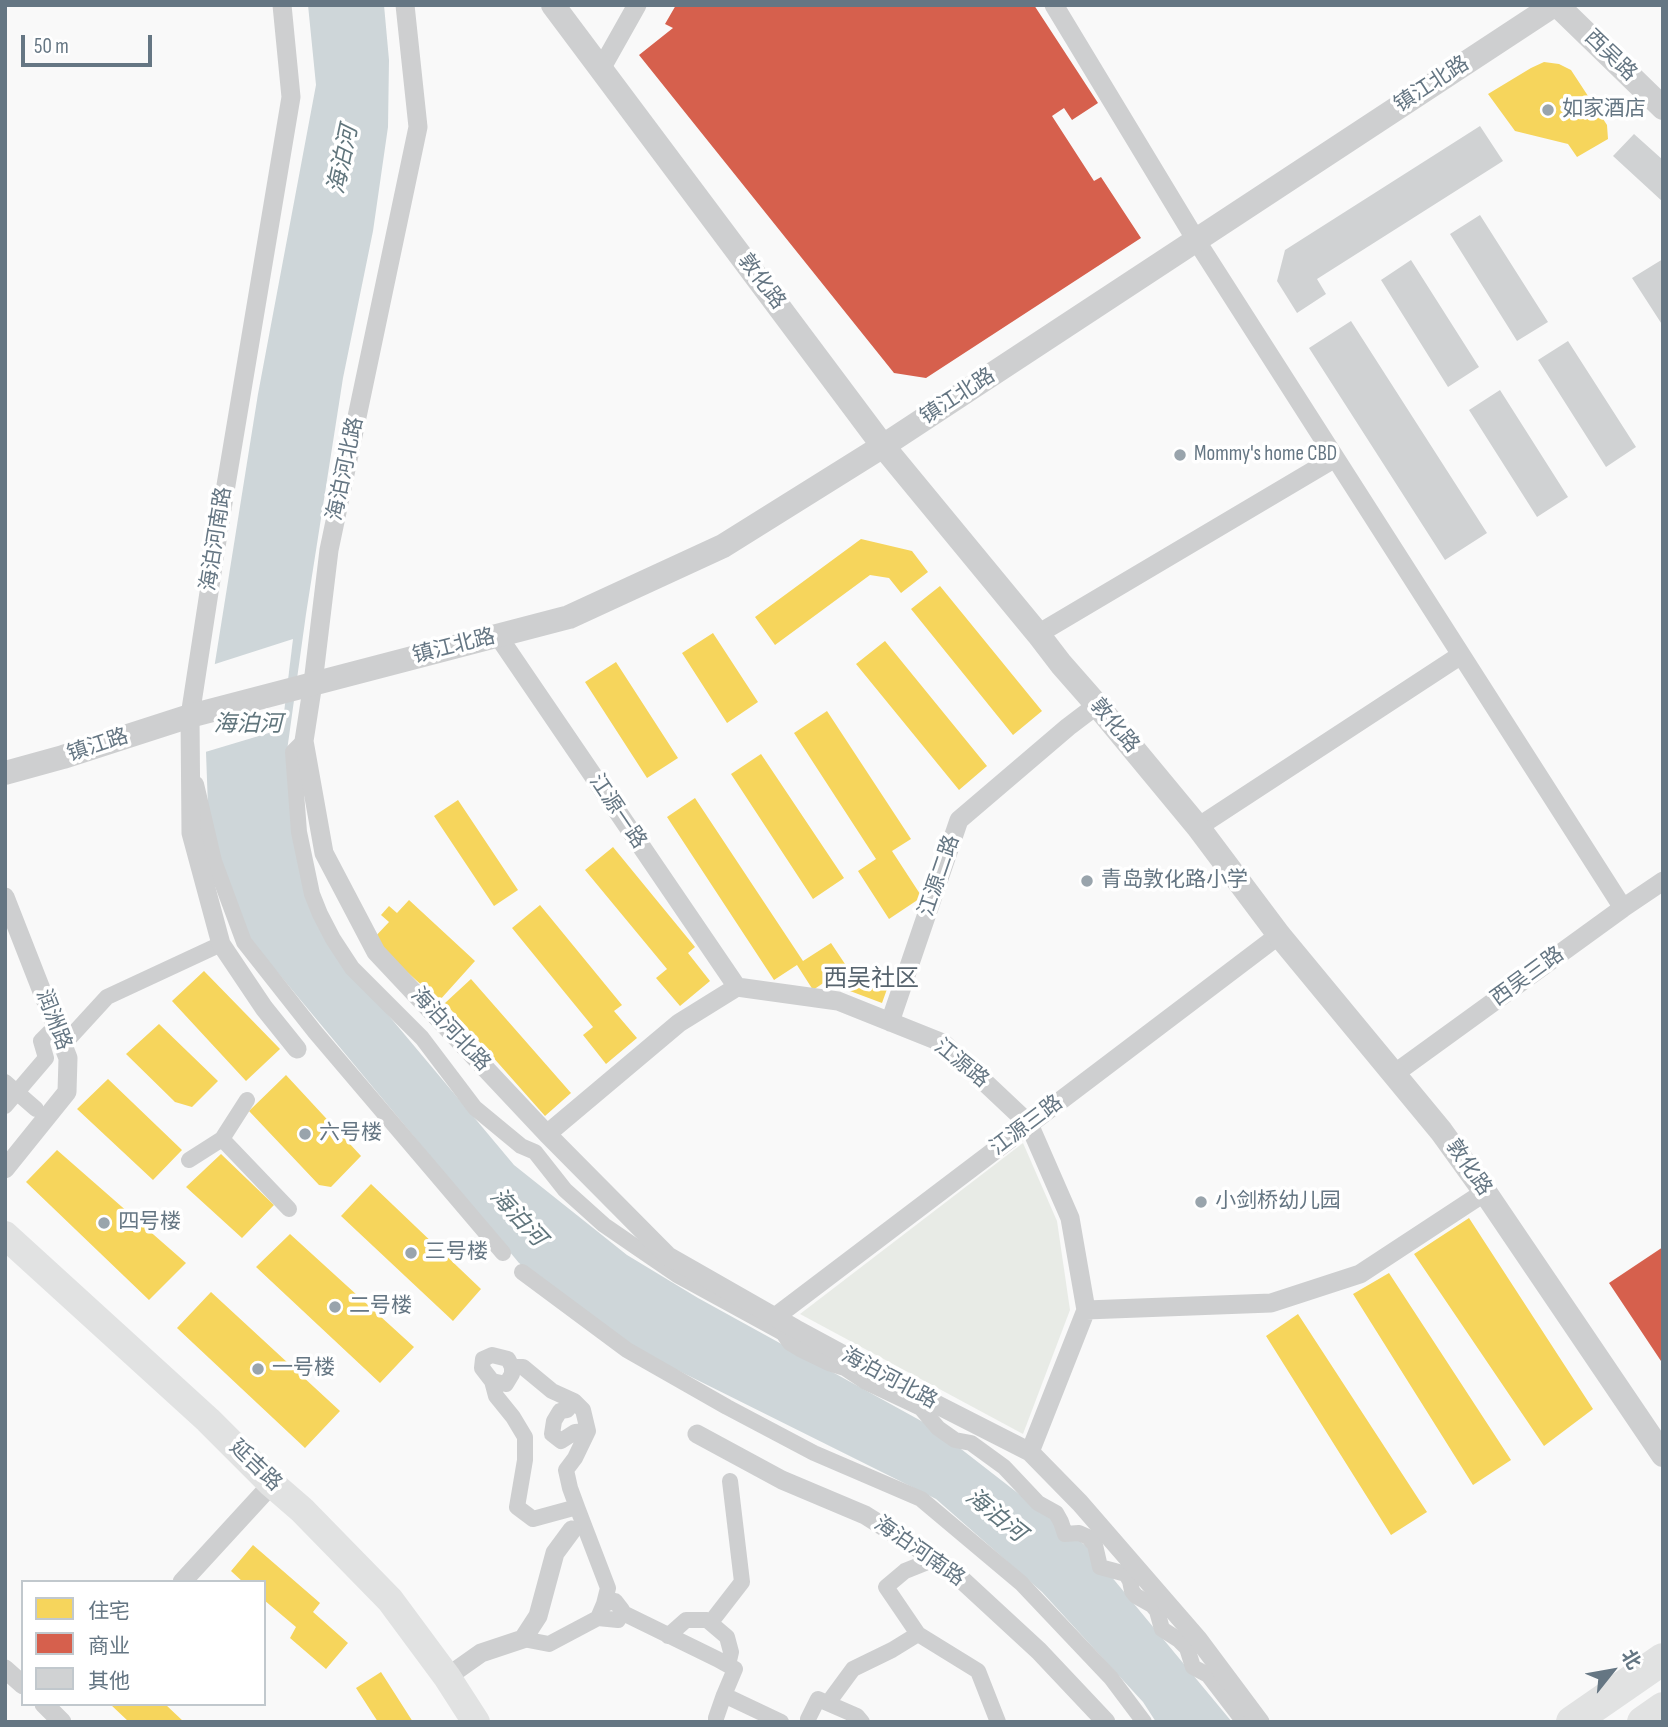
<!DOCTYPE html>
<meta charset="utf-8">
<style>
body{margin:0}
#map{position:relative;width:1668px;height:1727px;overflow:hidden;background:#f9f9f9;font-family:"Sofia Sans Condensed","Noto Sans SC",sans-serif}
canvas{display:block}
.frame{position:absolute;inset:0;border:7px solid #657683;pointer-events:none}
.legend{position:absolute;left:21px;top:1580px;width:245px;height:126px;box-sizing:border-box;background:#fff;border:2px solid #c1c8cd;margin:0;padding:9px 12px;list-style:none;font-size:21px;color:#657683}
.legend li{display:flex;align-items:center;gap:14px;height:35px}
.legend b{width:35px;border:2px solid #c1c8cd}
.north{position:absolute;left:1577px;top:1636px;width:70px;height:70px;-webkit-text-stroke:5px #fff;paint-order:stroke;rotate:59deg;font-size:19px;font-weight:700;line-height:28px;text-align:center;color:#657683}
.north::after{content:'';display:block;margin:auto;width:24px;height:32px;background:#657683;clip-path:polygon(50% 0,100% 100%,50% 72%,0 100%)}
.scale{position:absolute;left:21px;top:35px;width:131px;height:32px;box-sizing:border-box;border:4px solid #657683;border-top:0;padding-left:9px;font-size:21px;line-height:24px;white-space:nowrap;color:#657683;-webkit-text-stroke:5px #fff;paint-order:stroke}
</style>
<div id="map">
<canvas width="1668" height="1727"></canvas>
<div class="frame"></div>
<ul class="legend">
<li><b style="height:19px;background:#f6d55c"></b>住宅</li>
<li><b style="height:19px;background:#d6604d"></b>商业</li>
<li><b style="height:19px;background:#d0d2d3"></b>其他</li>
</ul>
<div class="north">北</div>
<div class="scale">50 m</div>
</div>
<script>
const ctx = document.querySelector('canvas').getContext('2d');
ctx.lineJoin = 'round';
function fill(path, color) {
  ctx.fillStyle = color;
  ctx.fill(path, 'evenodd');
}
function toPath(rows) {
  const path = new Path2D();
  for (const r of rows) {
    path.moveTo(r[0], r[1]);
    for (let i = 2; i < r.length; i += 2) path.lineTo(r[i], r[i + 1]);
  }
  return path;
}
function stroke(path, color, width, dash) {
  ctx.strokeStyle = color;
  ctx.lineWidth = width;
  ctx.lineCap = dash ? 'butt' : 'round';
  ctx.setLineDash(dash || []);
  ctx.stroke(path);
}
function label(font, color, halo, rows, align = 'center') {
  ctx.font = font + ' "Sofia Sans Condensed","Noto Sans SC",sans-serif';
  ctx.lineWidth = 7;
  ctx.setLineDash([]);
  ctx.textBaseline = 'middle';
  ctx.strokeStyle = halo;
  ctx.fillStyle = color;
  for (const [text, x, y, turn = 0] of rows) {
    ctx.save();
    ctx.translate(x, y);
    ctx.rotate((+turn || 0) * Math.PI / 180);
    ctx.textAlign = isNaN(turn) ? turn : align;
    if (halo) ctx.strokeText(text, 0, 0);
    ctx.fillText(text, 0, 0);
    ctx.restore();
  }
}
const green = toPath([
 [1023,1143,1057,1221,1070,1310,1023,1434,800,1314]
]);
const water = toPath([
 [308,5,384,5,389,60,388,127,373,231,343,378,306,614,286,758,306,878,379,1004,514,1165,627,1255,698,1298,934,1428,1086,1546,1232,1722,1156,1722,1143,1702,1042,1592,936,1499,631,1347,519,1263,249,938,219,866,208,807,205,725,258,394,316,85]
]);
const pier = toPath([
 [293,639,282,729,202,753,201,725,212,665]
]);
const homes = toPath([
 [1544,62,1559,64,1571,70,1607,125,1608,139,1577,157,1568,144,1515,131,1488,94,1531,68],
 [861,539,912,551,928,572,901,593,889,578,870,575,775,645,755,617],
 [940,586,1042,711,1013,735,911,609],
 [713,633,758,702,727,723,682,653],
 [885,641,987,766,959,790,856,664],
 [616,662,678,758,647,778,585,682],
 [827,711,911,839,892,851,922,897,889,919,858,871,876,859,794,733],
 [761,754,844,878,813,899,731,774],
 [695,798,803,961,831,943,847,967,813,990,797,965,774,980,667,817],
 [458,800,518,890,494,906,434,816],
 [613,847,695,947,688,953,710,981,680,1006,656,978,667,969,585,870],
 [409,900,475,961,439,1001,372,940,389,922,381,915,389,906,397,913],
 [540,905,622,1005,614,1011,637,1038,606,1064,583,1035,593,1027,512,928],
 [859,967,891,978,882,1003,850,991],
 [204,971,280,1049,246,1081,172,1001],
 [471,979,571,1093,545,1116,445,1003],
 [159,1024,218,1081,192,1107,175,1102,126,1054],
 [286,1075,361,1156,331,1187,319,1185,249,1111],
 [108,1079,182,1150,153,1180,77,1109],
 [57,1150,186,1263,149,1300,26,1182],
 [221,1154,274,1205,242,1238,186,1187],
 [371,1184,481,1289,453,1321,341,1216],
 [1469,1218,1593,1409,1544,1446,1414,1254],
 [290,1234,414,1347,380,1383,256,1267],
 [1389,1273,1511,1460,1473,1485,1353,1294],
 [211,1292,340,1411,305,1448,177,1328],
 [1298,1314,1427,1512,1391,1535,1266,1336],
 [253,1545,320,1603,313,1612,348,1643,326,1669,290,1638,296,1627,264,1600,264,1582,243,1582,231,1571],
 [381,1672,413,1722,378,1722,356,1688],
 [110,1704,165,1704,184,1722,129,1722]
]);
const shops = toPath([
 [676,5,1034,5,1098,103,1072,120,1064,108,1052,116,1094,181,1101,177,1141,238,926,378,894,373,639,55,673,28,665,24],
 [1663,1247,1663,1364,1609,1283]
]);
const building = toPath([
 [1480,126,1503,161,1317,279,1326,294,1297,313,1277,281,1285,250],
 [1634,134,1663,160,1663,202,1613,156],
 [1480,215,1548,322,1517,341,1450,234],
 [1663,259,1663,326,1632,278],
 [1411,260,1479,367,1448,387,1381,280],
 [1351,321,1487,533,1445,560,1309,348],
 [1568,341,1636,447,1606,467,1538,360],
 [1500,390,1568,497,1537,517,1469,410]
]);
const pedestrian = toPath([
 [304,741,293,752,299,832,312,894,320,914,333,939,352,968,422,1038,475,1108,521,1146,535,1152,565,1190,604,1225,636,1247,677,1275,783,1333,790,1343,800,1349,829,1363,845,1368,866,1382,921,1408,938,1428,955,1440,971,1443,1004,1467,1038,1503,1056,1513,1061,1522,1065,1534,1079,1533,1088,1537,1095,1545,1100,1567,1126,1574,1130,1581,1132,1591,1136,1596,1152,1605,1157,1611,1162,1629,1179,1640,1187,1648,1193,1667,1208,1675,1244,1722],
 [196,784,214,861,244,942,315,1032,503,1253],
 [63,1045,107,997,221,944],
 [5,1082,36,1109],
 [5,1106,46,1058,41,1041,56,1026],
 [222,1139,247,1100],
 [189,1160,222,1139,289,1209],
 [522,1272,627,1350,727,1407,814,1453,921,1499,1021,1583,1111,1678,1144,1722],
 [512,1367,523,1367,552,1391,574,1401,583,1410,588,1431,575,1458,566,1470,570,1488,577,1507],
 [492,1381,506,1384,512,1374,512,1367,508,1359,492,1355,483,1359,482,1368,492,1381,496,1396,513,1417,525,1437,525,1460,517,1507,533,1519,577,1507,608,1588,604,1604],
 [574,1401,567,1410,560,1411,554,1421,552,1434,561,1441,575,1432,588,1431],
 [621,1612,717,1659,735,1669,724,1695,781,1722],
 [711,1622,742,1582,730,1481],
 [918,1634,886,1587,905,1571,935,1559],
 [668,1636,686,1620,707,1620,727,1637,731,1652,728,1665],
 [523,1639,549,1644,598,1618,604,1604,615,1601,622,1610,618,1620,598,1618],
 [828,1703,853,1669,892,1650,918,1634,978,1671,998,1722],
 [808,1719,818,1699,857,1716,862,1722],
 [716,1722,716,1718,724,1695]
]);
const minor = toPath([
 [282,5,291,97,220,521,190,716,191,833,221,944,264,1008,297,1049],
 [405,5,418,127,329,550,313,683,304,741,324,853,376,952,547,1134,668,1256,796,1329,920,1396,1030,1452,1080,1503,1198,1639,1260,1722],
 [1054,5,1196,240,1623,908],
 [601,69,637,5],
 [1038,634,1335,458],
 [498,636,737,987],
 [1198,827,1461,655],
 [5,897,68,1058,67,1092,5,1169],
 [890,1022,959,820,1068,727,1097,705],
 [1394,1074,1623,908,1663,881],
 [547,1134,679,1023,737,987,838,1001,943,1043,1029,1124,1070,1218,1086,1310,1030,1452],
 [1086,1310,1271,1303,1360,1274,1485,1192],
 [775,1317,1279,935],
 [697,1434,782,1480,865,1515,948,1567,1039,1651,1106,1722],
 [182,1582,272,1484],
 [5,1669,23,1685],
 [447,1677,481,1653,523,1639,538,1616,555,1553,572,1530],
 [44,1704,62,1722]
]);
const tertiary = toPath([
 [553,5,883,446,1038,634,1061,664,1097,705,1198,827,1279,935,1441,1131,1485,1192,1663,1455],
 [1557,5,1663,108],
 [5,773,63,757,190,716,569,617,723,546,883,446,1554,5]
]);
const secondary = toPath([
 [5,1235,208,1420,272,1484,302,1510,390,1600,447,1677,476,1722]
]);
const primary = toPath([
 [1572,1722,1663,1659],
 [1643,1722,1663,1708]
]);
const markers = [
 [1548,110,7,"#99a4ac"],
 [1180,455,7,"#99a4ac"],
 [1087,881,7,"#99a4ac"],
 [305,1134,7,"#99a4ac"],
 [1201,1202,7,"#99a4ac"],
 [104,1223,7,"#99a4ac"],
 [411,1253,7,"#99a4ac"],
 [335,1307,7,"#99a4ac"],
 [258,1369,7,"#99a4ac"]
];
const streetNames = [
 ["西吴路",1610,56,44],
 ["镇江北路",1432,85,-33],
 ["敦化路",761,282,53],
 ["镇江北路",958,397,-33],
 ["海泊河北路",346,469,-78],
 ["海泊河南路",217,539,-81],
 ["镇江北路",454,647,-14],
 ["敦化路",1114,726,50],
 ["镇江路",98,746,-18],
 ["江源一路",617,812,56],
 ["江源二路",940,876,-71],
 ["西吴三路",1528,977,-36],
 ["润洲路",53,1020,69],
 ["海泊河北路",450,1030,47],
 ["江源路",961,1064,39],
 ["江源三路",1027,1126,-37],
 ["敦化路",1468,1168,55],
 ["海泊河北路",889,1379,28],
 ["延吉路",255,1466,44],
 ["海泊河南路",919,1552,35]
];
const poiNames = [
 ["如家酒店",1562,110],
 ["Mommy's home CBD",1194,455],
 ["青岛敦化路小学",1101,881],
 ["六号楼",319,1134],
 ["小剑桥幼儿园",1215,1202],
 ["四号楼",118,1223],
 ["三号楼",425,1253],
 ["二号楼",349,1307],
 ["一号楼",272,1369]
];
const waterNames = [
 ["海泊河",344,160,-78],
 ["海泊河",248,725],
 ["海泊河",517,1218,47],
 ["海泊河",995,1516,39]
];
const quarterNames = [
 ["西吴社区",871,980]
];
fill(green, '#e8ebe6');
fill(water, '#ced6d9');
fill(pier, '#f9f9f9');
fill(homes, '#f6d55c');
fill(shops, '#d6604d');
fill(building, '#d0d2d3');
stroke(pedestrian, '#cecfd0', 16);
stroke(minor, '#cecfd0', 19);
stroke(tertiary, '#cecfd0', 24);
stroke(secondary, '#e1e2e2', 28);
stroke(primary, '#e1e2e2', 32);
for (const [x, y, r, color] of markers) {
  const dot = new Path2D();
  dot.arc(x, y, r, 0, 2 * Math.PI);
  ctx.fillStyle = color;
  ctx.fill(dot);
  stroke(dot, '#fff', 2.5);
}
label('21px', '#657683', '#fff', streetNames);
label('21px', '#657683', '#fff', poiNames, 'left');
label('italic 23px', '#60757c', '#fff', waterNames);
label('24px', '#57646e', '#fff', quarterNames);
</script>
